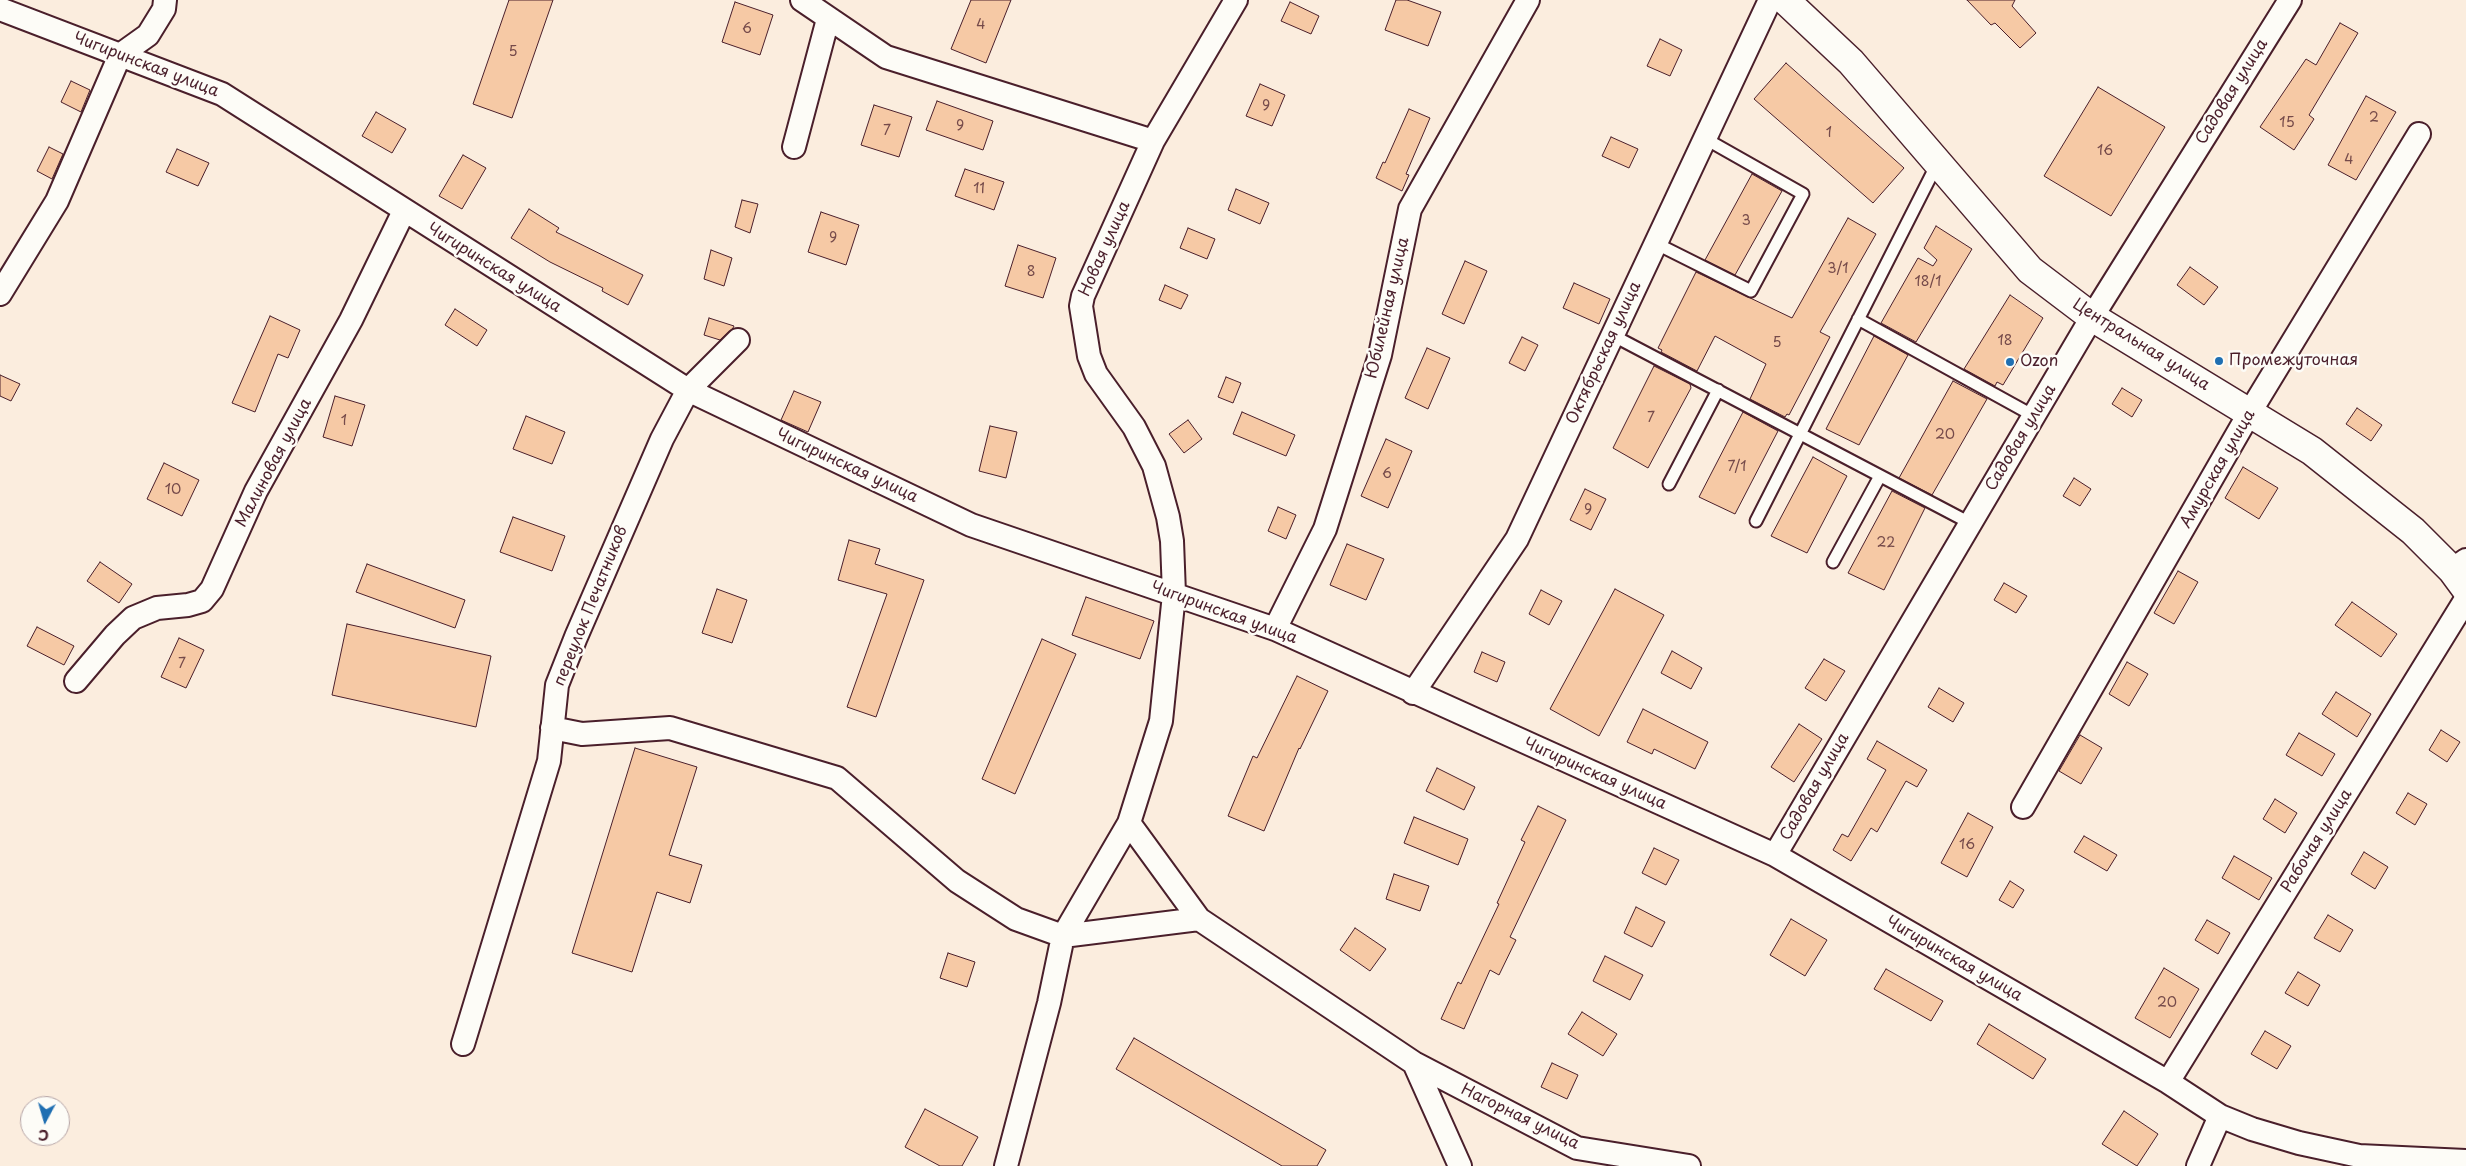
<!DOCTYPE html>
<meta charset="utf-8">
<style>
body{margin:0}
#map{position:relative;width:2466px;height:1166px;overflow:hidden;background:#fbedde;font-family:"Playpen Sans",sans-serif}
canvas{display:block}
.north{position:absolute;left:20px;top:1096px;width:50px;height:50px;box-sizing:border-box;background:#fdfcf7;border:1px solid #b5a4a5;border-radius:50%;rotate:186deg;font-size:14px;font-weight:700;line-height:20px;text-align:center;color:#4a1f2b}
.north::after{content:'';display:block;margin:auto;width:18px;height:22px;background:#1f6fb2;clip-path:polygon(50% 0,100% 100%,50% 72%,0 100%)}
</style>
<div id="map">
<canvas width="2466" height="1166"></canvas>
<div class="north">С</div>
</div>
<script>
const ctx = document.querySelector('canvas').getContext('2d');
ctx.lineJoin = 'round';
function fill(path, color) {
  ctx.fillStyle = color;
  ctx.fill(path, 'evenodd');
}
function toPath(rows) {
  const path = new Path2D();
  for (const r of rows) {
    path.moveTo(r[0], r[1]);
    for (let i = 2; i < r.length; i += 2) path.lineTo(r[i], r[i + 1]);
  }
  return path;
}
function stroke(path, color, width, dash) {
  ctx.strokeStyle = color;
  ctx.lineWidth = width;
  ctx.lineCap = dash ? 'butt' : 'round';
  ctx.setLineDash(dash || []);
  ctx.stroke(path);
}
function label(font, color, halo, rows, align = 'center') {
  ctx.font = font + ' "Playpen Sans",sans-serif';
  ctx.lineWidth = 5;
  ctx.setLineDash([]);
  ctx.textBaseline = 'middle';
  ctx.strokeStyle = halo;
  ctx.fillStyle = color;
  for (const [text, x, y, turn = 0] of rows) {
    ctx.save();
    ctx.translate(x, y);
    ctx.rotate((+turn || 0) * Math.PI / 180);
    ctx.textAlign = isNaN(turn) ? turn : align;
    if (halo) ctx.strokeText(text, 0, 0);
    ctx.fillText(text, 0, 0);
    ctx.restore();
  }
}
const building = toPath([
 [509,0,553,0,512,118,473,104,509,0],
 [971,0,1011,0,986,63,951,49,971,0],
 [1396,0,1407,0,1441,12,1428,46,1385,30,1396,0],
 [1967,0,2015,0,2012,6,2036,33,2020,48,1995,23,1991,25,1967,0],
 [735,2,773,15,760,55,722,42,735,2],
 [1290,2,1319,16,1311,34,1281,21,1290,2],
 [2340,23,2358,33,2309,115,2314,119,2294,150,2260,127,2306,59,2316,65,2340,23],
 [1660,39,1682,50,1670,76,1647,66,1660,39],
 [1786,63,1904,168,1873,203,1754,99,1786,63],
 [71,81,90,90,81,112,61,102,71,81],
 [1260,84,1285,95,1272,126,1246,116,1260,84],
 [2098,87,2165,127,2111,216,2044,176,2098,87],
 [2366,96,2396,112,2356,180,2328,165,2366,96],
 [937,101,993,121,983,150,926,130,937,101],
 [874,105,912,117,899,157,861,145,874,105],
 [1409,109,1430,118,1406,174,1409,175,1402,191,1376,178,1383,162,1385,163,1409,109],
 [376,112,406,129,392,153,362,136,376,112],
 [1611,137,1638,149,1629,168,1602,156,1611,137],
 [49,147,63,154,52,179,37,171,49,147],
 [177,149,209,163,198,186,166,172,177,149],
 [463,155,486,168,462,209,439,196,463,155],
 [965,169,1004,182,994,210,955,196,965,169],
 [1752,174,1782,191,1735,275,1705,260,1752,174],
 [1236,189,1269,203,1260,224,1228,210,1236,189],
 [742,200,758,204,750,233,735,227,742,200],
 [529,209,559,228,556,232,643,275,628,305,602,291,603,288,550,262,511,238,529,209],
 [821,212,859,225,846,265,808,252,821,212],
 [1848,218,1876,234,1820,332,1830,337,1789,415,1787,414,1785,417,1750,399,1766,364,1715,336,1697,371,1661,352,1662,350,1658,348,1696,272,1792,318,1848,218],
 [1936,226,1972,249,1916,342,1881,323,1918,258,1933,266,1937,260,1924,248,1936,226],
 [1188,228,1215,239,1207,259,1180,248,1188,228],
 [1018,245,1056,258,1043,298,1005,286,1018,245],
 [711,250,732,258,724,286,704,279,711,250],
 [1465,261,1487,271,1464,324,1442,314,1465,261],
 [2190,267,2218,287,2204,305,2177,285,2190,267],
 [1574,283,1610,299,1599,324,1563,308,1574,283],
 [1165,285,1188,295,1181,309,1159,300,1165,285],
 [2010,295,2043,318,2003,385,1997,382,1995,386,1964,369,2010,295],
 [455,309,487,330,477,346,445,325,455,309],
 [270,316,300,330,288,358,278,354,255,412,232,403,270,316],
 [709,318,734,326,733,328,720,340,704,335,709,318],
 [1874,336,1908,355,1859,445,1826,429,1874,336],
 [1522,337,1538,345,1525,371,1509,363,1522,337],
 [1427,348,1450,358,1428,409,1405,398,1427,348],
 [1654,366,1690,384,1691,388,1648,468,1613,448,1654,366],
 [0,375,20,384,11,401,0,396,0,375],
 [1226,377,1241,383,1233,403,1218,397,1226,377],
 [1953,381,1987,399,1932,495,1899,478,1953,381],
 [2122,388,2142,400,2132,417,2112,404,2122,388],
 [794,391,821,402,808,432,781,420,794,391],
 [335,396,365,405,352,446,323,437,335,396],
 [2357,408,2382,425,2371,441,2346,424,2357,408],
 [1242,412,1295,435,1286,456,1233,434,1242,412],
 [1743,412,1778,431,1735,514,1699,497,1743,412],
 [526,416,565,432,552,464,513,449,526,416],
 [1188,420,1202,439,1184,453,1169,434,1188,420],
 [990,426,1017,432,1006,478,979,471,990,426],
 [1386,439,1412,451,1388,508,1361,496,1386,439],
 [1813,457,1847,476,1807,553,1771,536,1813,457],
 [164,463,199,480,182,516,147,499,164,463],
 [2243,467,2278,488,2259,519,2225,498,2243,467],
 [2074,478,2091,489,2080,506,2063,496,2074,478],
 [1585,489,1606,499,1591,530,1570,520,1585,489],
 [1892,491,1925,508,1884,590,1848,573,1892,491],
 [1278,507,1296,515,1286,539,1268,531,1278,507],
 [513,517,565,536,552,571,500,552,513,517],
 [849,540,880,549,875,564,924,580,876,717,847,707,887,594,838,580,849,540],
 [1347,544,1384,559,1366,600,1330,585,1347,544],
 [100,562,132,584,119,603,87,581,100,562],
 [367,564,465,600,455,628,356,592,367,564],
 [2178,571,2198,582,2174,624,2154,613,2178,571],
 [2004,583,2027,596,2016,613,1994,600,2004,583],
 [717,589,747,600,732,643,702,633,717,589],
 [1615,589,1664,615,1599,736,1550,709,1615,589],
 [1541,590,1562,601,1549,625,1529,614,1541,590],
 [1086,597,1154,621,1140,659,1072,635,1086,597],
 [2352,602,2397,634,2381,657,2335,625,2352,602],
 [347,624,491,656,476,727,332,695,347,624],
 [37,627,74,646,64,665,27,646,37,627],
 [179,638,204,650,186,688,161,677,179,638],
 [1042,639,1076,654,1015,794,982,779,1042,639],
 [1672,651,1702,668,1691,689,1661,673,1672,651],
 [1482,652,1505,662,1497,682,1474,672,1482,652],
 [1824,659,1845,671,1826,701,1805,688,1824,659],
 [2127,662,2148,674,2129,706,2109,694,2127,662],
 [1297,676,1328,691,1300,749,1299,748,1264,831,1228,816,1253,756,1257,758,1297,676],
 [1939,688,1964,703,1953,722,1928,707,1939,688],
 [2336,692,2371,714,2357,737,2322,714,2336,692],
 [1643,709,1708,742,1695,769,1654,749,1652,754,1627,742,1643,709],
 [1799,724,1822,739,1794,782,1771,767,1799,724],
 [2441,730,2460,742,2447,762,2429,750,2441,730],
 [2299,733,2335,754,2322,776,2286,755,2299,733],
 [2080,735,2102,748,2081,784,2059,771,2080,735],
 [1877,741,1927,770,1917,787,1906,781,1877,832,1871,828,1851,861,1833,850,1842,834,1848,837,1886,770,1867,759,1877,741],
 [635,748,697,767,669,855,702,865,690,903,657,892,632,972,572,953,635,748],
 [1437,768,1475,787,1464,810,1426,791,1437,768],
 [2408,793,2427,804,2415,825,2396,813,2408,793],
 [2275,799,2297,813,2285,833,2263,819,2275,799],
 [1538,806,1566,820,1510,937,1516,940,1499,975,1490,970,1464,1029,1441,1019,1458,982,1461,984,1499,904,1497,903,1525,842,1521,840,1538,806],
 [1968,813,1993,827,1967,877,1941,863,1968,813],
 [1414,817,1468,839,1458,865,1404,843,1414,817],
 [2084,836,2117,855,2107,871,2074,852,2084,836],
 [1654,848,1679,860,1666,885,1642,873,1654,848],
 [2364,852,2388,867,2375,889,2351,874,2364,852],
 [2234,856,2272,878,2259,900,2222,878,2234,856],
 [1394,874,1429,886,1420,911,1386,899,1394,874],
 [2010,881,2024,890,2013,908,1999,900,2010,881],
 [1636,907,1665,922,1652,947,1624,933,1636,907],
 [2328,915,2353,930,2340,952,2314,938,2328,915],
 [1791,919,1827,940,1805,976,1770,955,1791,919],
 [2207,920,2230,933,2218,954,2195,940,2207,920],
 [1355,928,1386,949,1370,971,1340,950,1355,928],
 [948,953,975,962,967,987,940,978,948,953],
 [1605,956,1643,975,1630,1000,1593,981,1605,956],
 [2164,968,2199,989,2170,1038,2135,1018,2164,968],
 [1886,969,1943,1001,1931,1021,1874,989,1886,969],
 [2298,972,2320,985,2308,1006,2285,993,2298,972],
 [1582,1012,1617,1034,1603,1056,1568,1034,1582,1012],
 [1989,1024,2046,1059,2033,1079,1977,1044,1989,1024],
 [2265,1031,2291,1046,2277,1069,2251,1054,2265,1031],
 [1134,1038,1326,1150,1317,1166,1282,1166,1116,1069,1134,1038],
 [1552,1063,1578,1075,1567,1099,1541,1087,1552,1063],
 [925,1109,978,1137,962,1166,940,1166,905,1147,925,1109],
 [2124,1111,2158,1134,2137,1166,2102,1144,2124,1111]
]);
const service = toPath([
 [1655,243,1751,291,1803,194,1704,138],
 [1858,319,2034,416],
 [1612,335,1970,523],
 [1669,484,1718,390],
 [1756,521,1937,164],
 [1833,562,1880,476]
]);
const minor = toPath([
 [802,0,886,57,1153,141],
 [0,9,222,94,688,390,971,525,1275,629,1775,855,2168,1082,2220,1116,2252,1129,2299,1143,2359,1156,2466,1161],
 [794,147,828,19],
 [0,294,57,201,120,55,148,35,164,9,165,0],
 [2452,570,2466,560],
 [1275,629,1325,529,1380,355,1410,209,1528,0],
 [76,681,115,635,133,618,157,608,188,605,202,601,212,589,256,491,351,320,404,211],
 [1413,693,1517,539,1770,0],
 [552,728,582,734,670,728,837,778,957,881,1016,919,1063,936,1199,919,1414,1063,1577,1148,1689,1166],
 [2023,807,2250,412,2419,134],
 [1129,823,1199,919],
 [1775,855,2092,317,2290,0],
 [463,1044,549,761,557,685,576,637,662,439,688,390,738,340],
 [1414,1063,1460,1166],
 [2168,1082,2466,599],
 [1006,1166,1049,1003,1063,936,1129,823,1161,721,1174,594,1172,541,1168,517,1154,466,1134,427,1096,374,1089,356,1081,306,1083,296,1153,141,1236,0],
 [2198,1166,2220,1116]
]);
const tertiary = toPath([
 [1785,0,1851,62,2030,270,2092,317,2312,451,2413,531,2452,570,2466,589]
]);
const markers = [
 [2219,361,5,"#1f6fb2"],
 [2010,362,5,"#1f6fb2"]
];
const numberNames = [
 ["4",981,25],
 ["6",747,29],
 ["5",513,52],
 ["9",1266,106],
 ["2",2374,118],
 ["15",2287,123],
 ["9",960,126],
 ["7",887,131],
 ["1",1829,133],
 ["16",2105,151],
 ["4",2349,160],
 ["11",979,189],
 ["3",1746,221],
 ["9",833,238],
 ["3/1",1838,269],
 ["8",1031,272],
 ["18/1",1928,282],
 ["18",2005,341],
 ["5",1777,343],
 ["7",1651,418],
 ["1",344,421],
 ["20",1945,435],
 ["7/1",1737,467],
 ["6",1387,474],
 ["10",173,490],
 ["9",1588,510],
 ["22",1886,543],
 ["7",182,664],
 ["16",1967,845],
 ["20",2167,1003]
];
const streetNames = [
 ["Чигиринская улица",146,65,21],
 ["Садовая улица",2232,92,-58],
 ["Новая улица",1105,249,-66],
 ["Чигиринская улица",494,268,32],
 ["Юбилейная улица",1388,308,-77],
 ["Центральная улица",2141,345,32],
 ["Октябрьская улица",1604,353,-65],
 ["Садовая улица",2021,438,-59],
 ["Малиновая улица",274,463,-62],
 ["Чигиринская улица",847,466,25],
 ["Амурская улица",2218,469,-60],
 ["переулок Печатников",591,606,-68],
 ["Чигиринская улица",1224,613,20],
 ["Чигиринская улица",1595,774,24],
 ["Садовая улица",1815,787,-60],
 ["Рабочая улица",2317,841,-58],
 ["Чигиринская улица",1954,959,30],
 ["Нагорная улица",1520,1117,26]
];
const poiNames = [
 ["Промежуточная",2229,361],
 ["Ozon",2020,362]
];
fill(building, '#f6c9a5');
stroke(building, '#4a1f2b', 1);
stroke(service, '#4a1f2b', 15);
stroke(minor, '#4a1f2b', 26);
stroke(tertiary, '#4a1f2b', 31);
stroke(service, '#fdfcf7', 11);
stroke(minor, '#fdfcf7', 22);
stroke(tertiary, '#fdfcf7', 28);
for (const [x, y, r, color] of markers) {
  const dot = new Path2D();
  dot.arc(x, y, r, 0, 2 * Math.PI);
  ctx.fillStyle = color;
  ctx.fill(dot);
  stroke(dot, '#fdfcf7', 2);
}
label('14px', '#754a4a', null, numberNames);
label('16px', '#4a1f2b', '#fdfcf7', streetNames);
label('16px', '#4a1f2b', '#fdfcf7', poiNames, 'left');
</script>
